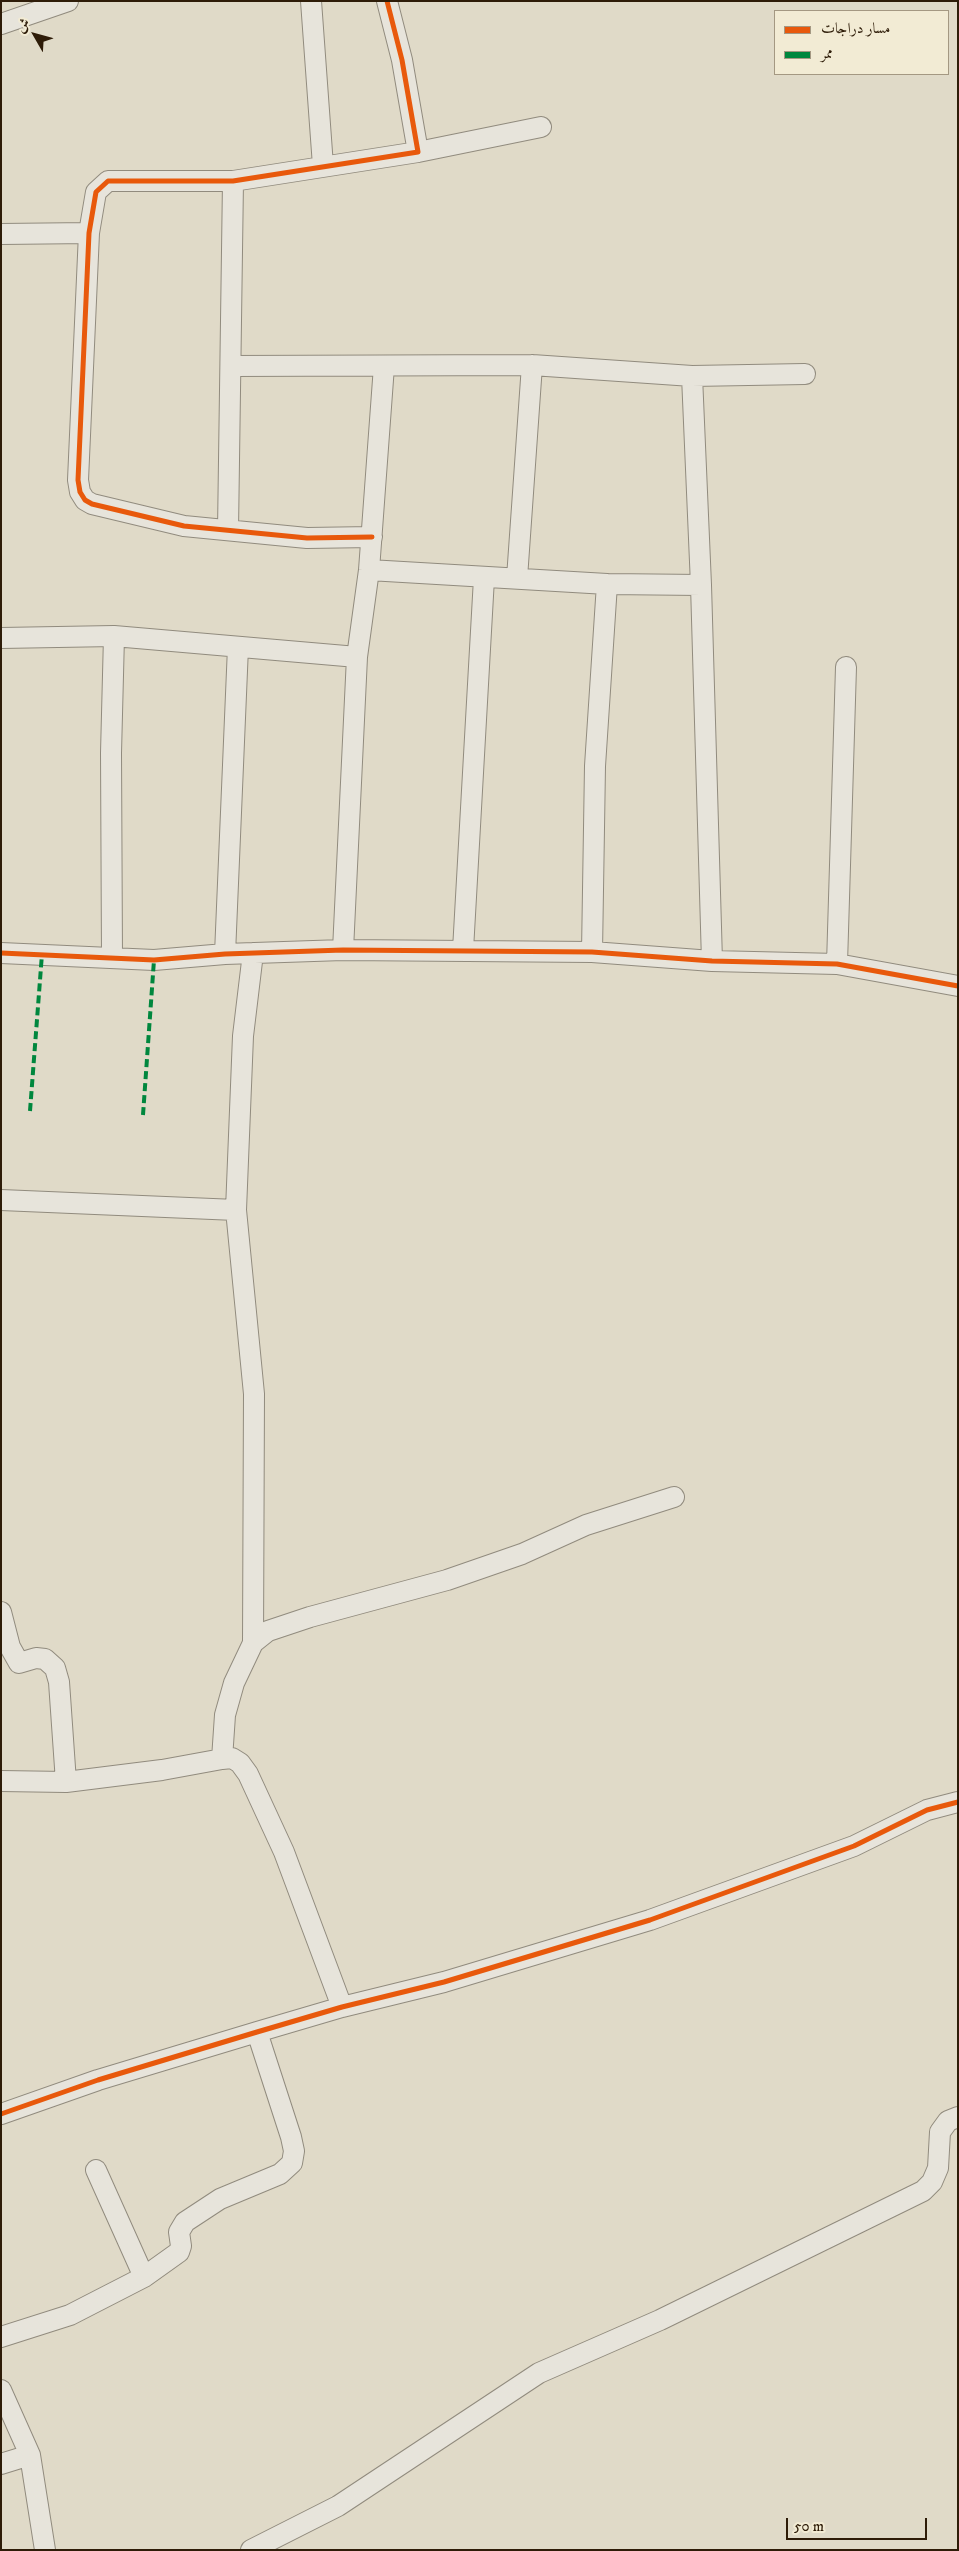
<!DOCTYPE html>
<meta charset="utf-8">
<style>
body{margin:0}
#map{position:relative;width:959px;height:2551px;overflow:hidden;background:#e0dac8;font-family:"IM FELL DW Pica",Amiri,serif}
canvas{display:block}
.frame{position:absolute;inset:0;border:2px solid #2e1c08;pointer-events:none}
.legend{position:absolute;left:774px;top:10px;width:175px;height:65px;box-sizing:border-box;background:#f2ebd4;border:1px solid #a49882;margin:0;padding:6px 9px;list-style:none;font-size:15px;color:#2e1c08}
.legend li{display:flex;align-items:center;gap:10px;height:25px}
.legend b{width:25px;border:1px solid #a49882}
.north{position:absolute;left:10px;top:10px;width:50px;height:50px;-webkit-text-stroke:4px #f2ebd4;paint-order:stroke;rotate:308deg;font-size:14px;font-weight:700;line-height:20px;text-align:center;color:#2e1c08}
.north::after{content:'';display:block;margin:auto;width:18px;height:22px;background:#2e1c08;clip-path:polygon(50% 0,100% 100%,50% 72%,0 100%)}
.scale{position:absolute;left:786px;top:2518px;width:141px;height:22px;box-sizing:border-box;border:2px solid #2e1c08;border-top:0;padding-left:6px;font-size:15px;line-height:18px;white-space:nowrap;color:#2e1c08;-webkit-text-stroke:4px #f2ebd4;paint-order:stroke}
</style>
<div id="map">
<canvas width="959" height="2551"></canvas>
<div class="frame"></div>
<ul class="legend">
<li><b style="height:6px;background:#e8590c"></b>مسار دراجات</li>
<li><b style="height:6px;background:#00873e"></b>ممر</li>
</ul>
<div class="north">ش</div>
<div class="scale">50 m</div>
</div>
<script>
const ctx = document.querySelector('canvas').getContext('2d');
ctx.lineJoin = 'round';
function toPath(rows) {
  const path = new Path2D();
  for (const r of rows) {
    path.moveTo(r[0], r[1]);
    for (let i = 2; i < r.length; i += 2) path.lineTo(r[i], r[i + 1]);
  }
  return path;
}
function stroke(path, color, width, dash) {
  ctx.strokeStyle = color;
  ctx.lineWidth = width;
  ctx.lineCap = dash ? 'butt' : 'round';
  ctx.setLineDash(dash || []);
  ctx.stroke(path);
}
const minor = toPath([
 [311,1,323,166],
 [1,24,68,1],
 [418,152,541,127],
 [1,234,89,233],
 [231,366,532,365,692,376,805,374],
 [692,376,701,585,712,961],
 [228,530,233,181],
 [372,537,307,538,184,526,92,504,85,500,80,492,78,480,89,233,96,192,108,181,233,181,418,152,402,60,387,1],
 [369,570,607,584,701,585],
 [517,578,532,365],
 [1,638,114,636,357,657],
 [343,950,357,657,369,570,384,366],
 [463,950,484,578],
 [592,952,595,766,607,584],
 [1,953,154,960,225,954,343,950,592,952,712,961,837,964,958,986],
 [225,954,238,647],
 [112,957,111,753,114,636],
 [837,964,846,667],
 [1,1200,236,1210,243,1036,253,953],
 [236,1210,254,1394,253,1643],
 [1,1612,10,1647,19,1663,36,1658,45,1659,55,1668,59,1682,66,1782],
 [222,1759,225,1715,234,1683,253,1643,268,1631,310,1617,447,1580,522,1554,586,1525,674,1497],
 [1,1781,66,1782,162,1770,222,1759,232,1758,240,1763,248,1774,284,1852,342,2007],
 [1,2114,98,2080,257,2032,342,2007,444,1982,650,1920,854,1846,927,1810,958,1802],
 [96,2170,144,2277],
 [1,2337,70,2315,144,2277,179,2252,181,2246,179,2232,185,2222,220,2199,280,2174,292,2163,294,2151,291,2137,257,2032],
 [1,2390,30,2455,45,2550],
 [1,2464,30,2455],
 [251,2550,338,2506,539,2373,660,2320,923,2191,932,2182,938,2168,940,2132,948,2121,958,2117]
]);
const quiet = toPath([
 [30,1111,42,954],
 [143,1115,154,960]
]);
const cycleway = toPath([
 [372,537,307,538,184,526,92,504,85,500,80,492,78,480,89,233,96,192,108,181,233,181,418,152,402,60,387,1],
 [1,953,154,960,225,954,343,950,592,952,712,961,837,964,958,986],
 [1,2114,98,2080,257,2032,342,2007,444,1982,650,1920,854,1846,927,1810,958,1802]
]);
stroke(minor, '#918b7e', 22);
stroke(minor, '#e7e4db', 20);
stroke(quiet, '#00873e', 4, [8, 4]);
stroke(cycleway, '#e8590c', 5);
</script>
